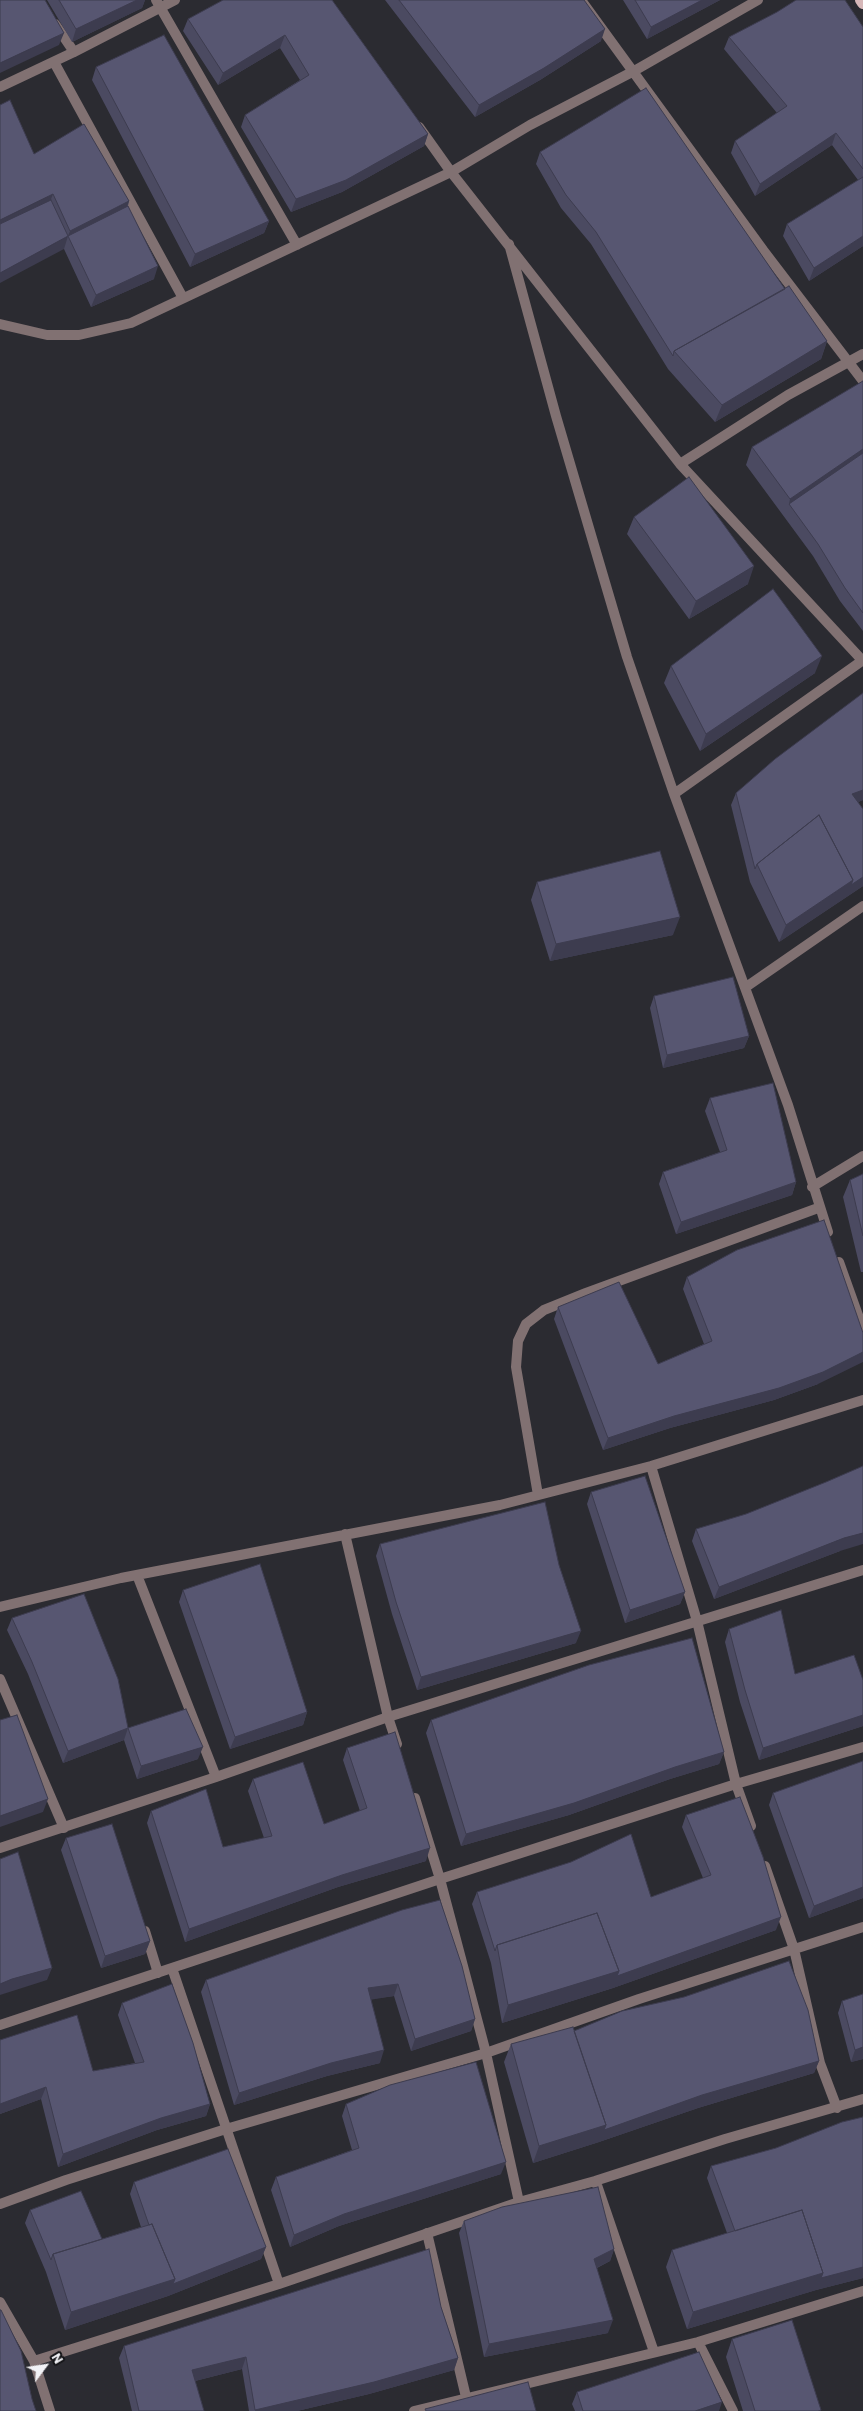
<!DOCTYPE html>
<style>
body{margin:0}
#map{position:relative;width:863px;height:2411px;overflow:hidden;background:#2b2b31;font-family:Barlow,sans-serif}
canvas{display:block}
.north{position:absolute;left:20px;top:2341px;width:50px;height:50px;-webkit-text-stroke:4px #141417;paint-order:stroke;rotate:59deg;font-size:14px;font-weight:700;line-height:20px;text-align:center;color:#f3f3f7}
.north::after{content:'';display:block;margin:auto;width:18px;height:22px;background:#f3f3f7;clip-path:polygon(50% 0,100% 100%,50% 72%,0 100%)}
</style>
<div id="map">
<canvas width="863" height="2411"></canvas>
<div class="north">N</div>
</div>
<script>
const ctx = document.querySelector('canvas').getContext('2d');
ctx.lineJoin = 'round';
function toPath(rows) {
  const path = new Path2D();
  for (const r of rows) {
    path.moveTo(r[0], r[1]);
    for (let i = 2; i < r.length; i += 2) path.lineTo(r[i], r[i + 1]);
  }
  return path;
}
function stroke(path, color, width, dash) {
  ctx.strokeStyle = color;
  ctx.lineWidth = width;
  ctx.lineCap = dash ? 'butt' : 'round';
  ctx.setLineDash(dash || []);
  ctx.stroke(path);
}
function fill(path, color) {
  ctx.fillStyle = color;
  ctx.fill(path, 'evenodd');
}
const lane = toPath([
 [427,2233,466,2397]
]);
const street = toPath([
 [156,0,297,245],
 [581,0,763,250,863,381],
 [55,24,74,52],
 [54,62,183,298],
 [0,87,74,52,175,0],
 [419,127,451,172,680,464,863,661],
 [509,244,556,416,627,657,674,794,788,1105,828,1232],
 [0,324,47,335,79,335,131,323,451,172,530,125,634,71,758,0],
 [680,464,788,395,863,354],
 [674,794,863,660],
 [746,987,863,906],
 [812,1187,863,1156],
 [839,1262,863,1329],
 [651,1466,697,1621,736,1784,751,1826],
 [538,1495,516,1367,518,1341,526,1324,544,1310,586,1293,818,1208],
 [345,1534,388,1717,397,1744],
 [137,1575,216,1777],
 [0,1607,121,1578,500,1505,651,1466,863,1400],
 [0,1679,64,1828],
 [415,1798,440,1879,486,2053,519,2202],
 [0,1848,216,1777,388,1717,863,1570],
 [765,1866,794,1949,820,2063,837,2108],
 [145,1931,158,1973],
 [172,1968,279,2284],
 [0,2025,440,1879,736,1784,863,1747],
 [596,2182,654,2352],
 [0,2204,66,2180,226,2129,486,2053,639,1999,863,1927],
 [0,2302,34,2361,50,2411],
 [698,2342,733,2411],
 [34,2361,279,2284,519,2202,595,2181,725,2139,863,2099],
 [414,2411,698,2342,863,2291]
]);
const primary = toPath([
 [861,0,863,3]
]);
const wall = toPath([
 [47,0,145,0,142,8,72,42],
 [332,0,428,134,424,146,342,192,291,212,241,127,245,115,300,80,280,48,218,85,183,31,188,19],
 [385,0,584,0,601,41,540,80,475,117],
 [623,0,720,0,647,39],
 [863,27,863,246,809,281,783,236,787,224,858,180,832,145,755,196,731,153,735,141,777,113,724,49,729,37],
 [96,67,269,221,264,233,190,267,92,80],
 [540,152,785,289,827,341,821,359,715,422,668,369,591,244,561,208,536,164],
 [34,154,129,201,128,206,154,279,91,307,64,249],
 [863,381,863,631,840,601,813,556,746,465,752,447],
 [634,517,748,584,689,619,627,534],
 [671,666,815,673,700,751,664,683],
 [863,693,863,800,858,802,863,809,863,886,779,942,750,882,731,805,736,793],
 [537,882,673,935,550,961,531,900],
 [654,996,749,1036,744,1048,663,1068,650,1008],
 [710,1098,796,1182,792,1195,676,1234,659,1184,663,1172,720,1152,705,1111],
 [863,1174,863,1272,861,1272,843,1197,850,1180],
 [687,1277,818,1384,774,1400,670,1428,603,1450,554,1319,558,1307,658,1364,704,1344,683,1289],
 [591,1492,685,1592,680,1604,625,1623,587,1504],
 [696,1529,840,1551,714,1599,692,1541],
 [380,1544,576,1643,417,1690,392,1614,376,1556],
 [183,1590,307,1712,303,1725,230,1749,179,1602],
 [12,1618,128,1728,198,1759,137,1779,124,1740,63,1763,28,1674,7,1630],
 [729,1629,795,1674,863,1680,863,1726,759,1760,740,1702,725,1642],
 [431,1720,724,1752,719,1764,670,1779,569,1815,461,1846,426,1733],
 [347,1748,426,1861,338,1887,185,1942,147,1823,151,1811,223,1847,264,1838,248,1791,253,1779,324,1824,360,1811,343,1760],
 [863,1761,863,1898,809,1918,769,1805,773,1793],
 [686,1815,776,1930,613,1988,502,2023,491,1963,472,1904,477,1892,651,1897,703,1878,682,1827],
 [66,1838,150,1941,145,1954,101,1968,61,1850],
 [402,1910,475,2019,471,2031,411,2051,394,1996,371,1999,380,2063,327,2076,234,2105,201,1992,206,1980],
 [842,2001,863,2059,851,2062,838,2013],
 [122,2003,210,2104,206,2116,157,2130,58,2167,41,2099,0,2114,0,2040,93,2071,135,2063,118,2015],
 [574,2031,819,2061,814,2073,698,2108,599,2142,533,2163,504,2062,511,2044],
 [346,2104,501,2174,339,2226,290,2247,271,2190,276,2177,352,2150,342,2116],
 [863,2117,863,2278,816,2290,687,2329,666,2267,672,2250,727,2233,707,2178,711,2166,776,2148],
 [134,2182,266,2247,261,2259,168,2296,65,2330,46,2272,25,2223,30,2210,102,2239,141,2227,130,2194],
 [464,2221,614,2249,610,2261,597,2268,608,2333,484,2357,459,2233],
 [441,2307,458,2358,454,2370,369,2394,297,2411,249,2411,242,2369,195,2381,204,2411,132,2411,119,2358,124,2346],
 [732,2339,821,2411,743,2411,726,2357],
 [577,2392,719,2411,575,2411,572,2404]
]);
const shadedWall = toPath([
 [137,0,145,0,142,8,72,42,76,29],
 [702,0,720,0,647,39,651,27],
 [605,29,601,41,540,80,475,117,479,105],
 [64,33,59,45,0,73,0,63],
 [285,35,280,48,218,85,223,73],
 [836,133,832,145,755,196,760,184],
 [428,134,424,146,342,192,291,212,296,199],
 [53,194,46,212,0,234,0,220],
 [129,201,123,218,68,236,64,249,0,283,0,273,68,236,70,231],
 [269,221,264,233,190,267,195,254],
 [863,236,863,246,809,281,814,268],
 [158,266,154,279,91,307,96,295],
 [827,341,821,359,715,422,722,405],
 [863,449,863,462,789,504,790,499],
 [754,566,748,584,689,619,696,601],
 [822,656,815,673,700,751,706,734],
 [863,790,863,800,847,807,852,794],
 [863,877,863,886,779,942,786,925,853,880],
 [680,917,673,935,550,961,556,944],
 [749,1036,744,1048,663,1068,667,1055],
 [796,1182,792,1195,676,1234,681,1222],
 [863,1352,863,1362,818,1384,774,1400,670,1428,603,1450,608,1438,674,1416],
 [863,1533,863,1544,840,1551,714,1599,719,1587,844,1538],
 [685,1592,680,1604,625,1623,630,1610],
 [581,1631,576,1643,417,1690,421,1677],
 [307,1712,303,1725,230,1749,235,1737],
 [863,1715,863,1726,759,1760,763,1748],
 [128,1728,124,1740,63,1763,68,1751],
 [203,1747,198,1759,137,1779,141,1766],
 [724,1752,719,1764,670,1779,569,1815,461,1846,466,1834,675,1767],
 [48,1799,43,1812,0,1827,0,1816],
 [430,1848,426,1861,338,1887,185,1942,189,1929,342,1875],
 [863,1887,863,1898,809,1918,814,1906],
 [781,1917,776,1930,613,1988,502,2023,508,2005],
 [150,1941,145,1954,101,1968,105,1956],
 [52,1968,47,1980,0,1995,0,1984,12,1979],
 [398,1984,394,1996,363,2001,368,1988],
 [475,2019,471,2031,411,2051,415,2039],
 [863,2047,863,2059,851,2062,855,2050],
 [384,2050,380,2063,327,2076,234,2105,239,2093,331,2063],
 [819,2061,814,2073,698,2108,599,2142,533,2163,539,2146,702,2095],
 [46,2087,41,2099,0,2114,0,2104],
 [210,2104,206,2116,157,2130,58,2167,63,2154,161,2118],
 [506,2162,501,2174,339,2226,290,2247,294,2235,344,2214],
 [266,2247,261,2259,168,2296,173,2284],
 [614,2249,610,2261,590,2271,594,2259],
 [863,2267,863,2278,816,2290,687,2329,693,2312,823,2273],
 [175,2279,168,2296,65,2330,71,2312],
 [613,2320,608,2333,484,2357,489,2344],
 [246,2357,242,2369,187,2383,192,2370],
 [458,2358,454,2370,369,2394,297,2411,255,2411,255,2410],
 [722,2402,719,2411,695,2411]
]);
const building = toPath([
 [0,0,45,0,64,33,0,63,0,0],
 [59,0,137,0,76,29,59,0],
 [223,0,332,0,428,134,346,180,296,199,245,115,309,75,285,35,223,73,188,19,223,0],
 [399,0,584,0,605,29,544,68,479,105,399,0],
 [635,0,702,0,651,27,635,0],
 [796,0,845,0,863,27,863,169,836,133,760,184,735,141,787,106,729,37,777,12,796,0],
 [164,35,269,221,195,254,96,67,164,35],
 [646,88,785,289,674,351,673,356,596,232,566,195,540,152,646,88],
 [10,100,34,154,84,124,129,201,70,231,53,194,0,220,0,105,10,100],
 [863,177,863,236,814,268,787,224,863,177],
 [51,200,68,236,128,206,158,266,96,295,68,236,0,273,0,224,51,200],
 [789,286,827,341,722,405,674,351,789,286],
 [863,381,863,449,790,499,752,447,863,381],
 [863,453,863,613,845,588,818,544,789,504,863,453],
 [689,477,754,566,696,601,634,517,689,477],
 [773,589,822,656,706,734,671,666,773,589],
 [863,693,863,790,852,794,863,809,863,877,851,885,853,880,819,815,757,864,755,869,736,793,775,759,863,693],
 [819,815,853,880,786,925,757,864,819,815],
 [660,851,680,917,556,944,537,882,660,851],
 [733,977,749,1036,667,1055,654,996,733,977],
 [773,1083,796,1182,681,1222,663,1172,727,1150,710,1098,773,1083],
 [863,1174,863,1236,850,1180,863,1174],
 [824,1220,863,1333,863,1352,823,1372,779,1388,674,1416,608,1438,558,1307,619,1282,658,1364,712,1341,687,1277,737,1250,824,1220],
 [863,1466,863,1533,844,1538,719,1587,696,1529,746,1514,826,1482,863,1466],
 [645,1476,685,1592,630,1610,591,1492,645,1476],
 [545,1502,559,1565,581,1631,421,1677,396,1602,380,1544,545,1502],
 [260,1564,307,1712,235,1737,183,1590,260,1564],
 [84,1594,118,1679,128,1728,68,1751,32,1662,12,1618,84,1594],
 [781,1610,795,1674,854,1655,863,1680,863,1715,763,1748,745,1690,729,1629,781,1610],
 [692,1638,724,1752,675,1767,574,1803,466,1834,431,1720,589,1665,692,1638],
 [186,1709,203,1747,141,1766,128,1728,186,1709],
 [17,1715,48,1799,0,1816,0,1720,17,1715],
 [395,1732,430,1848,342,1875,189,1929,151,1811,206,1789,223,1847,272,1836,253,1779,303,1762,324,1824,367,1808,347,1748,395,1732],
 [863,1761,863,1887,814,1906,773,1793,863,1761],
 [740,1797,763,1857,781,1917,617,1976,619,1971,597,1913,497,1945,495,1951,477,1892,571,1862,631,1834,651,1897,711,1875,686,1815,740,1797],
 [112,1824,150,1941,105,1956,66,1838,112,1824],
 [18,1852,52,1968,12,1979,0,1984,0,1859,18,1852],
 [440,1900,462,1966,475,2019,415,2039,398,1984,368,1988,384,2050,331,2063,239,2093,206,1980,402,1910,440,1900],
 [597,1913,619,1971,508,2005,497,1945,597,1913],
 [789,1961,808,2010,819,2061,702,2095,604,2130,606,2125,574,2031,622,2011,684,1997,789,1961],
 [172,1984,193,2043,210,2104,161,2118,63,2154,46,2087,0,2104,0,2040,77,2015,93,2071,144,2062,122,2003,172,1984],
 [863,1994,863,2047,855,2050,842,2001,863,1994],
 [573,2027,606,2125,539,2146,511,2044,573,2027],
 [476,2062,506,2162,344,2214,294,2235,276,2177,359,2148,346,2104,390,2085,476,2062],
 [863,2117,863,2267,821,2278,823,2273,802,2210,735,2231,711,2166,776,2148,842,2122,863,2117],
 [228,2149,266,2247,173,2284,175,2279,152,2224,149,2225,134,2182,228,2149],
 [598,2187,614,2249,594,2259,613,2320,489,2344,464,2221,502,2207,598,2187],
 [81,2191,102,2239,53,2254,51,2260,30,2210,81,2191],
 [802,2210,823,2273,693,2312,672,2250,802,2210],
 [152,2224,175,2279,71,2312,53,2254,152,2224],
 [429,2249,441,2307,458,2358,374,2382,255,2410,246,2357,192,2370,204,2411,139,2411,124,2346,429,2249],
 [0,2310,1,2310,21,2351,32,2399,36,2411,0,2411,0,2310],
 [792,2320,821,2410,818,2411,755,2411,732,2339,792,2320],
 [699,2352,722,2402,695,2411,583,2411,577,2392,699,2352],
 [528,2382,536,2411,426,2411,425,2409,528,2382]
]);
stroke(lane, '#817172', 10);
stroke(street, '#817172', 10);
stroke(primary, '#d6b7b8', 12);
fill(wall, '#4b4a61');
fill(shadedWall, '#3d3c4f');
fill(building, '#575671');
stroke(building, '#3d3c4f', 1);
</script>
